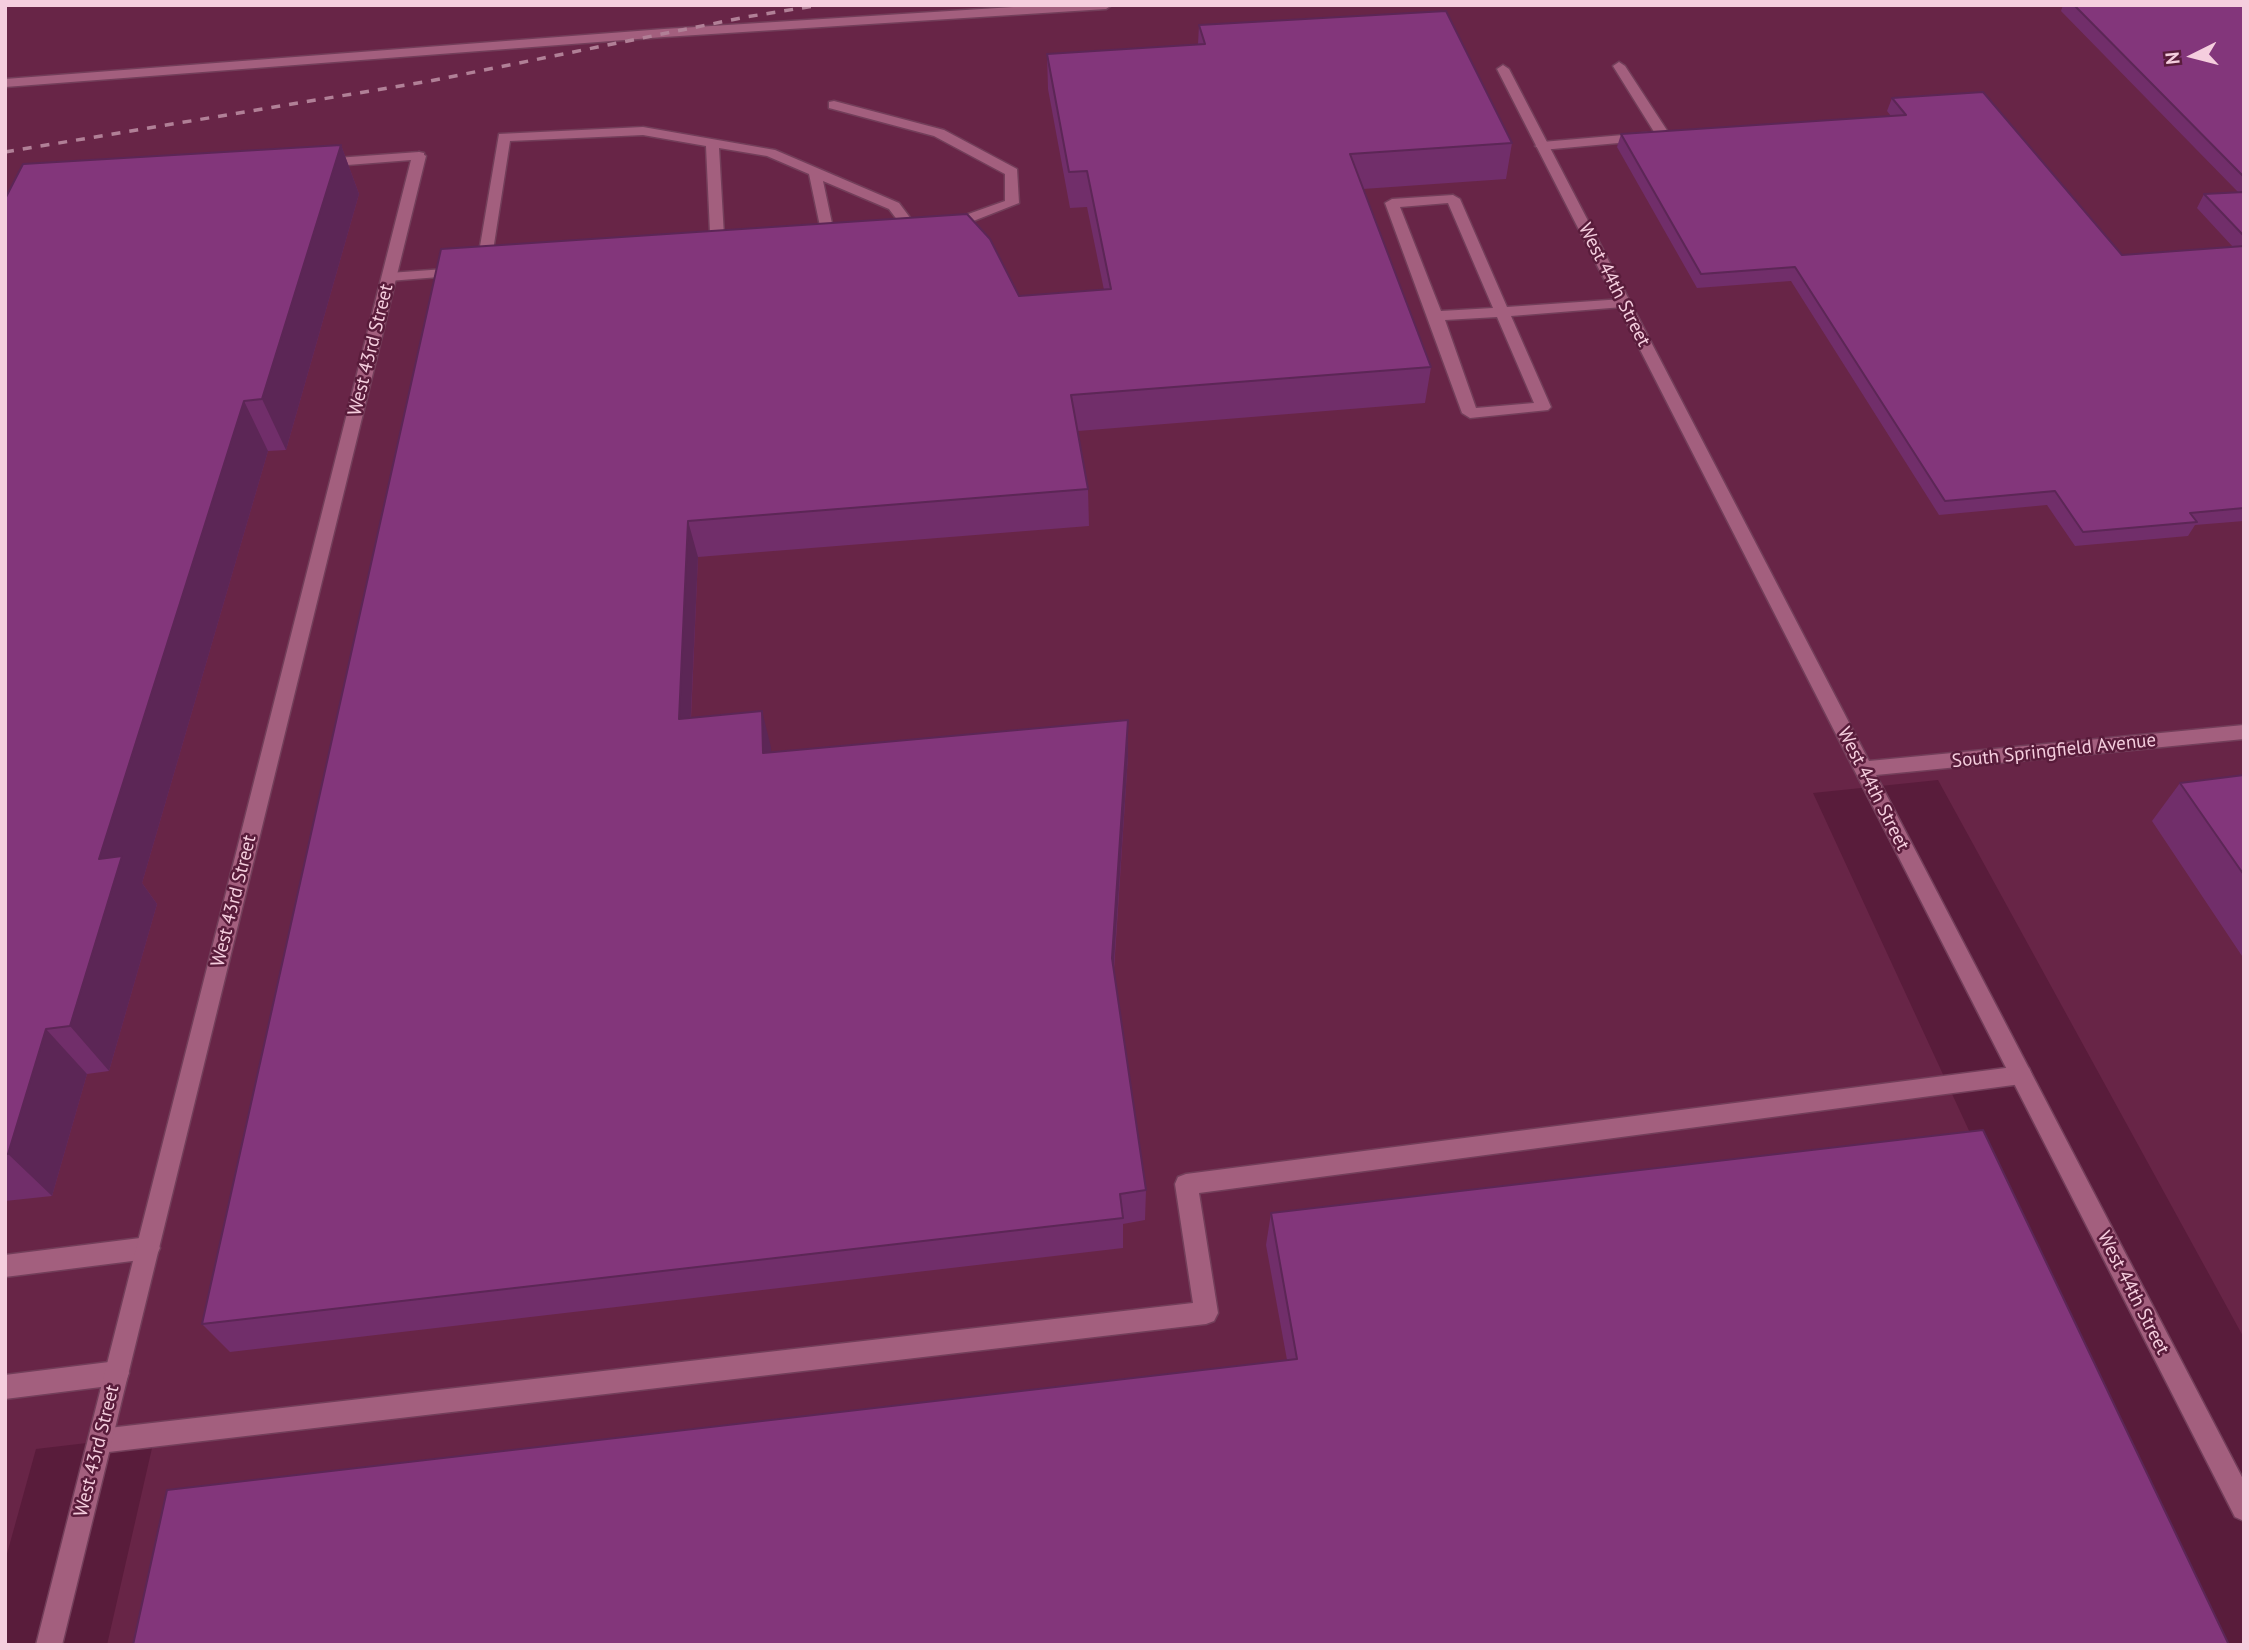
<!DOCTYPE html>
<style>
body{margin:0}
#map{position:relative;width:2249px;height:1650px;overflow:hidden;background:#591c3b;font-family:"PT Sans",sans-serif}
canvas{display:block}
.frame{position:absolute;inset:0;border:7px solid #f5cede;pointer-events:none}
.north{position:absolute;left:2158px;top:21px;width:70px;height:70px;-webkit-text-stroke:5px #591c3b;paint-order:stroke;rotate:264deg;font-size:19px;font-weight:700;line-height:28px;text-align:center;color:#f5cede}
.north::after{content:'';display:block;margin:auto;width:24px;height:32px;background:#f5cede;clip-path:polygon(50% 0,100% 100%,50% 72%,0 100%)}
</style>
<div id="map">
<canvas width="2249" height="1650"></canvas>
<div class="frame"></div>
<div class="north">N</div>
</div>
<script>
const ctx = document.querySelector('canvas').getContext('2d');
ctx.lineJoin = 'round';
function fill(path, color) {
  ctx.fillStyle = color;
  ctx.fill(path, 'evenodd');
}
function toPath(rows) {
  const path = new Path2D();
  for (const r of rows) {
    path.moveTo(r[0], r[1]);
    for (let i = 2; i < r.length; i += 2) path.lineTo(r[i], r[i + 1]);
  }
  return path;
}
function stroke(path, color, width, dash) {
  ctx.strokeStyle = color;
  ctx.lineWidth = width;
  ctx.lineCap = dash ? 'butt' : 'round';
  ctx.setLineDash(dash || []);
  ctx.stroke(path);
}
function label(font, color, halo, rows, align = 'center') {
  ctx.font = font + ' "PT Sans",sans-serif';
  ctx.lineWidth = 5;
  ctx.setLineDash([]);
  ctx.textBaseline = 'middle';
  ctx.strokeStyle = halo;
  ctx.fillStyle = color;
  for (const [text, x, y, turn = 0] of rows) {
    ctx.save();
    ctx.translate(x, y);
    ctx.rotate((+turn || 0) * Math.PI / 180);
    ctx.textAlign = isNaN(turn) ? turn : align;
    if (halo) ctx.strokeText(text, 0, 0);
    ctx.fillText(text, 0, 0);
    ctx.restore();
  }
}
const built = toPath([
 [5,5,2244,5,2244,1338,1938,780,1813,793,1971,1135,2215,1645,107,1645,155,1435,36,1449,5,1561]
]);
const service = toPath([
 [1045,5,1112,5,1106,9,664,37,5,87,5,79,664,29,1045,5],
 [1619,62,1625,66,1670,135,1668,138,1663,139,1656,135,1613,66,1619,62],
 [834,101,944,130,1017,169,1019,203,953,229,943,229,943,223,1005,201,1005,174,934,136,829,108,829,102,834,101],
 [643,127,775,150,899,203,926,239,924,242,914,242,889,209,823,181,837,247,835,250,825,250,809,174,767,156,719,148,725,254,718,258,711,254,706,146,643,135,510,141,490,270,483,274,478,273,476,270,499,134,643,127],
 [1646,133,1651,134,1651,140,1542,150,1535,146,1542,142,1646,133],
 [419,152,424,153,424,159,322,167,315,163,322,159,419,152],
 [1453,195,1460,199,1507,307,1623,299,1630,303,1623,307,1511,316,1551,407,1548,410,1470,418,1462,413,1385,203,1392,199,1453,195],
 [1448,203,1493,308,1441,311,1400,207,1448,203],
 [1497,317,1534,403,1476,408,1445,320,1497,317],
 [459,268,464,269,464,275,389,281,382,277,389,273,459,268],
 [2021,1066,2029,1068,2032,1075,2029,1082,2021,1084,1199,1193,1218,1313,1214,1321,1206,1324,100,1453,91,1450,88,1441,91,1432,100,1429,1193,1303,1175,1184,1178,1177,1186,1174,2021,1066],
 [148,1237,156,1240,160,1248,156,1256,148,1259,5,1277,5,1255,148,1237],
 [117,1361,126,1365,129,1373,126,1381,117,1385,5,1399,5,1375,117,1361]
]);
const minor = toPath([
 [1503,65,1509,69,1869,761,2244,725,2244,739,1876,775,2244,1481,2244,1521,2235,1517,1497,69,1503,65],
 [419,152,426,156,62,1645,36,1645,412,156,419,152]
]);
const rail = toPath([
 [5,152,430,81,746,17,820,5]
]);
const wall = toPath([
 [2063,5,2244,5,2244,521,2195,525,2188,536,2075,546,2047,505,1939,515,1791,281,1697,288,1617,147,1621,134,1891,116,1887,111,1892,98,2122,255,2233,247,2197,208,2204,194,2238,192,2061,11],
 [1199,25,1512,143,1506,179,1363,189,1431,367,1425,403,1078,431,1088,489,1089,526,698,557,691,718,771,747,771,752,1128,720,1128,756,1114,970,1146,1190,1145,1220,1123,1224,1123,1248,230,1352,202,1324,441,249,1019,296,1104,290,1087,207,1070,208,1048,89,1047,54,1198,44],
 [341,145,359,194,286,450,268,451,142,883,157,904,109,1071,87,1074,52,1196,5,1201,5,199],
 [2244,775,2244,959,2152,821,2180,783],
 [1271,1213,2229,1645,1287,1360,1266,1245]
]);
const shadedWall = toPath([
 [341,145,359,194,286,450,262,399],
 [244,401,268,451,142,883,157,904,109,1071,70,1026,99,859],
 [688,521,698,557,689,755,679,719],
 [762,711,771,747,772,789,763,753],
 [1128,720,1128,756,1112,992,1112,958],
 [46,1029,87,1074,52,1196,8,1154]
]);
const building = toPath([
 [2074,5,2244,5,2244,177,2074,5],
 [1446,11,1512,143,1350,154,1431,367,1071,395,1088,489,688,521,679,719,762,711,763,753,1128,720,1112,958,1146,1190,1120,1194,1123,1218,202,1324,441,249,967,214,990,239,1019,296,1111,289,1087,171,1069,172,1047,54,1205,44,1199,25,1446,11],
 [1983,92,2122,255,2244,246,2244,508,2190,513,2197,522,2083,532,2055,491,1945,501,1795,267,1701,274,1621,134,1906,115,1892,98,1983,92],
 [341,145,262,399,244,401,99,859,122,856,70,1026,46,1029,8,1154,5,1154,5,199,23,164,341,145],
 [2244,192,2244,236,2204,194,2244,192],
 [2244,775,2244,875,2180,783,2244,775],
 [1983,1130,2229,1645,133,1645,167,1490,1297,1359,1271,1213,1983,1130]
]);
const streetNames = [
 ["West 44th Street",1614,285,63],
 ["West 43rd Street",371,350,-76],
 ["South Springfield Avenue",2054,751,-6],
 ["West 44th Street",1873,789,63],
 ["West 43rd Street",234,901,-76],
 ["West 44th Street",2133,1293,63],
 ["West 43rd Street",97,1451,-76]
];
fill(built, '#682547');
stroke(service, '#733e5a', 3);
stroke(minor, '#733e5a', 3);
fill(service, '#a35f7e');
fill(minor, '#a35f7e');
stroke(rail, '#b18097', 3.5, [9, 9]);
fill(wall, '#712e6a');
fill(shadedWall, '#5c2656');
fill(building, '#83367b');
stroke(building, '#5c2656', 2);
label('19px', '#f5cede', '#591c3b', streetNames);
</script>
